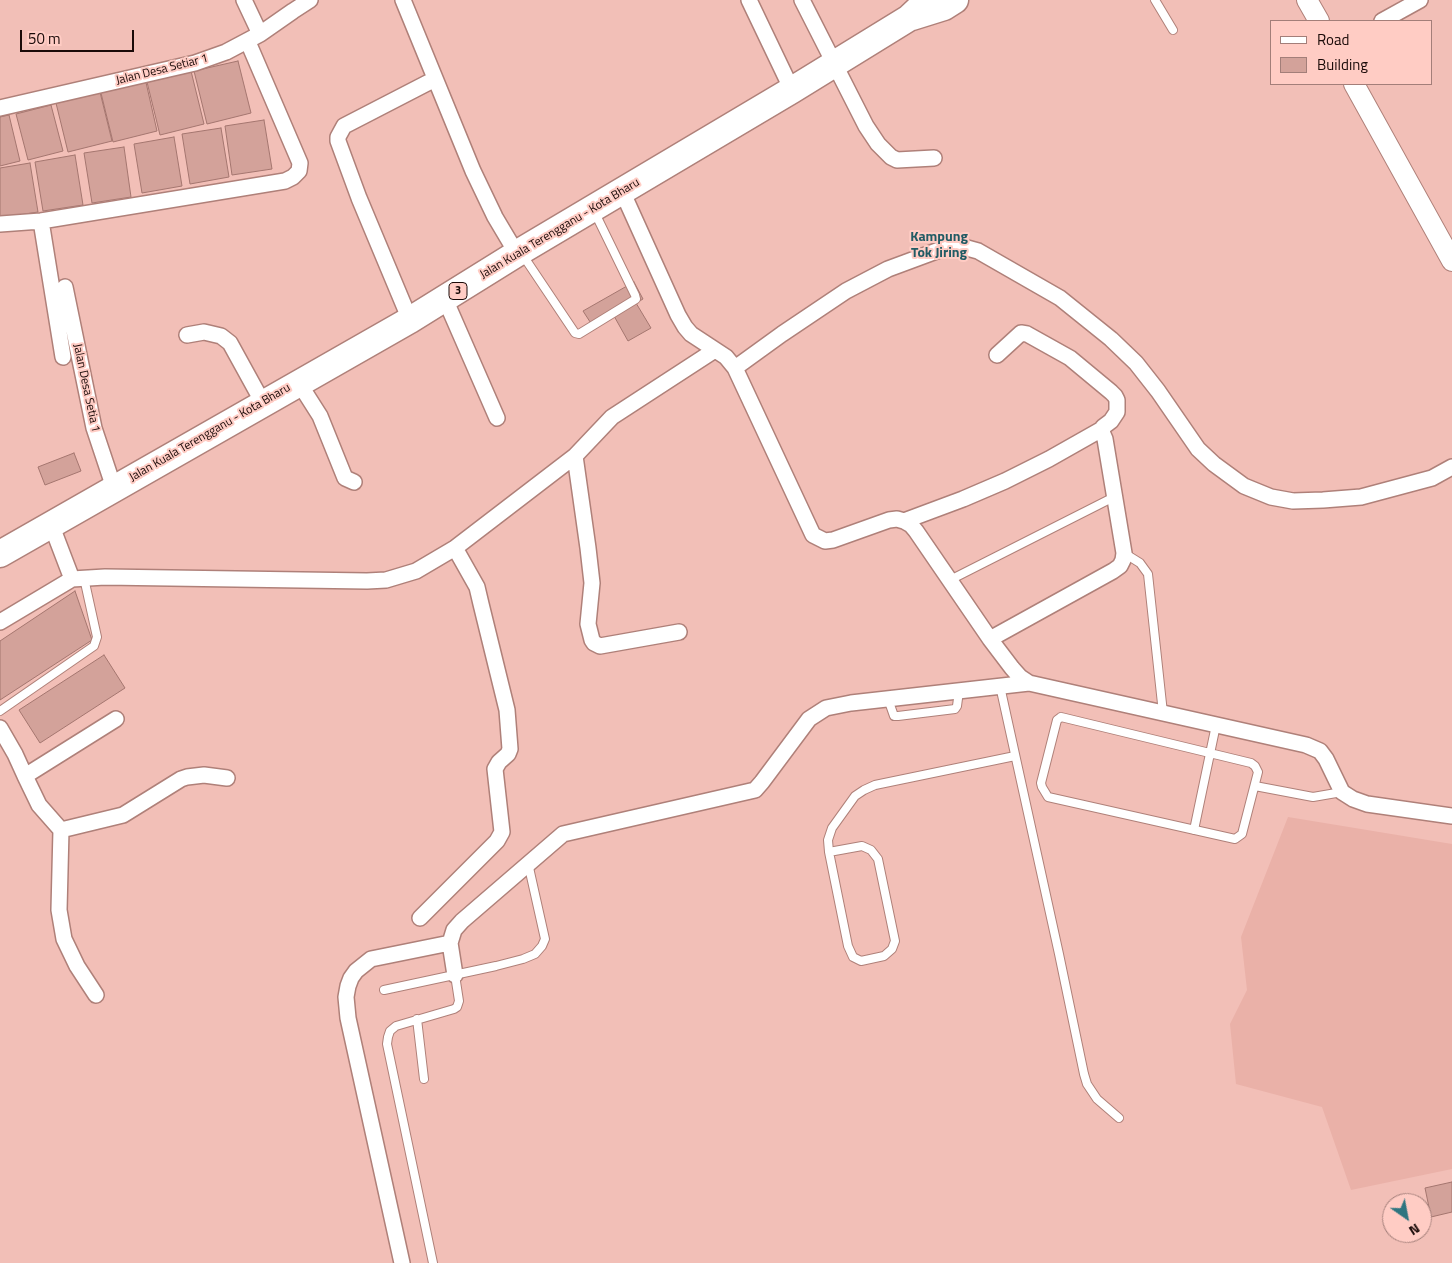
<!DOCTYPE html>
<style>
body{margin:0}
#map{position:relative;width:1452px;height:1263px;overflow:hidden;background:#f2bfb7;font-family:"Titillium Web",sans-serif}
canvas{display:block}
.legend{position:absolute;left:1270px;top:20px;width:162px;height:65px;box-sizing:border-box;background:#ffccc4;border:1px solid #a37e79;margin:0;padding:6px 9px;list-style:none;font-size:15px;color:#1a0a08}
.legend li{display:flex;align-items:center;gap:10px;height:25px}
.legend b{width:25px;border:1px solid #a37e79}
.north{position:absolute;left:1382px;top:1193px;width:50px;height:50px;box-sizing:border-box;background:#ffccc4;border:1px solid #a37e79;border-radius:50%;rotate:147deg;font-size:14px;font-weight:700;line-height:20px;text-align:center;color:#1a0a08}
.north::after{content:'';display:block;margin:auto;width:18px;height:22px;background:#2e7580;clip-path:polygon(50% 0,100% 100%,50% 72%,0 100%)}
.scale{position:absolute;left:20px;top:30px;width:114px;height:22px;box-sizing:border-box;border:2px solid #1a0a08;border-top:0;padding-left:6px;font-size:15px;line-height:18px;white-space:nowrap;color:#1a0a08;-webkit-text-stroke:4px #ffccc4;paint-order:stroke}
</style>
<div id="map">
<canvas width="1452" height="1263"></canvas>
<ul class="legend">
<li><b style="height:6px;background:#fff"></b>Road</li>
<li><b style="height:14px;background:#d3a29a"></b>Building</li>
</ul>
<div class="north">N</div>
<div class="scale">50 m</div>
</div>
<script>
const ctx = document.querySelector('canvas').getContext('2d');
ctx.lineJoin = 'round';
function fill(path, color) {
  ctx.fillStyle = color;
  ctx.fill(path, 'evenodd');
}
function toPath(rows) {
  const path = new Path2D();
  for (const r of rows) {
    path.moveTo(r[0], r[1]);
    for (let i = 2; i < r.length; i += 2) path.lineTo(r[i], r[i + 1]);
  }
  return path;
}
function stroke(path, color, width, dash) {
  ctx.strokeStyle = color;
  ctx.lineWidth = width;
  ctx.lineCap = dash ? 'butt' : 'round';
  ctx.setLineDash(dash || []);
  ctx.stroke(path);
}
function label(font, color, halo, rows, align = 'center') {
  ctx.font = font + ' "Titillium Web",sans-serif';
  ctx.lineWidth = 4;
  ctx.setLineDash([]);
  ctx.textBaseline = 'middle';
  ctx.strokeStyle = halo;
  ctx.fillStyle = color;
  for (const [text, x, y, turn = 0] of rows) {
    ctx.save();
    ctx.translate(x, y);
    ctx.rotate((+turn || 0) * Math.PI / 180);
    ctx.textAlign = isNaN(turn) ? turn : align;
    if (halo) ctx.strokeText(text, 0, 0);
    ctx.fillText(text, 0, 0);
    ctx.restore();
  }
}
const built = toPath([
 [1288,817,1452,844,1452,1169,1351,1190,1322,1107,1236,1084,1230,1024,1247,990,1241,937]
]);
const building = toPath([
 [238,61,251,113,207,124,194,71,238,61],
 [191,71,204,124,160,135,147,82,191,71],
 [145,78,157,131,113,142,100,89,145,78],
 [99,88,112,141,68,152,55,99,99,88],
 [51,105,63,151,28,160,16,114,51,105],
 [9,115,20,161,0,166,0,117,9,115],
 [264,120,272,169,232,175,225,126,264,120],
 [221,128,229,177,190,184,182,134,221,128],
 [174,137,182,186,142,193,134,144,174,137],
 [124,147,131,197,92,203,84,153,124,147],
 [75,155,83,205,43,211,35,162,75,155],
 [30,163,38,212,0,218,0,168,30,163],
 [634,282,643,299,594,328,583,311,634,282],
 [636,303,651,328,628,341,614,316,636,303],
 [74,453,81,471,45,485,38,467,74,453],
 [75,591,92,640,0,700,0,641,75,591],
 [104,655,125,688,40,743,19,710,104,655],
 [1452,1182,1452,1212,1431,1217,1425,1188,1452,1182]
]);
const lane = toPath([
 [1155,0,1173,30],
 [522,254,575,333,579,334,636,299,635,295,595,213],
 [1124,553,1140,563,1148,574,1163,713],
 [950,580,1114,497],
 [1000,686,1059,954,1084,1074,1087,1084,1097,1099,1119,1118],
 [888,699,894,716,898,716,955,709,957,706,959,691],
 [0,711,94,646,97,637,84,578],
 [1061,717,1251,763,1255,766,1258,772,1242,834,1235,839,1048,797,1042,787,1041,783,1057,720,1061,717],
 [1255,786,1313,797,1342,792],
 [1194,830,1216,725],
 [829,852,862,846,871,850,878,859,895,941,892,949,884,956,861,961,853,957,848,946,829,852,828,840,832,828,855,796,864,790,875,785,1015,756],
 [384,990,496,966,523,959,535,954,542,946,545,939,528,863],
 [417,1019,424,1079],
 [433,1263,387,1044,388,1037,390,1031,396,1026,454,1009,457,1007,459,1001,455,975]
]);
const street = toPath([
 [244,0,260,34],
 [403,0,473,171,495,217,517,254],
 [749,0,792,90],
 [802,0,866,126,878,144,891,157,897,160,934,158],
 [1382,21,1420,0],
 [0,108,195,63,226,52,260,34,293,11,310,0],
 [622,191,678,315,685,327,691,334,726,357,735,368,813,535,825,541,833,540,889,520,897,519,904,521,911,525,916,531,990,639,1012,668,1020,677,1029,683],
 [41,221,63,357],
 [0,224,41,221,285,181,293,177,299,171,300,163,248,42],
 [65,287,94,428,114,488],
 [445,299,497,418],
 [410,320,359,198,338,141,338,137,344,126,435,79],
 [187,335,204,332,221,336,230,343,263,403],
 [735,368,782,334,846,291,888,269,950,246,960,246,978,251,1060,298,1111,339,1136,363,1158,391,1198,449,1214,464,1244,486,1271,497,1293,501,1323,500,1361,497,1432,478,1452,467],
 [299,383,320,416,345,478,354,482],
 [575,456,588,548,592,583,588,624,592,640,594,643,600,646,679,632],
 [904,521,963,499,1005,481,1049,459,1102,429],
 [51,524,72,579],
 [0,622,72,579,105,577,367,581,386,580,416,571,455,548,575,456,612,417,715,350],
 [990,639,1113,571,1120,566,1123,560,1124,553,1105,439,1102,432,1103,427,1111,421,1117,412,1117,400,1115,396,1111,392,1070,358,1027,334,1021,333,997,355],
 [0,728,15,754,25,776,116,719],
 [25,776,39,805,61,830,59,910,64,939,77,966,96,995],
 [61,830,123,815,181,779,187,777,204,775,227,778],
 [420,918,497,841,502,832,495,769,499,762,508,754,510,749,507,710,481,604,477,587,455,548],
 [455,975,450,943,454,930,462,921,563,834,755,790,762,782,809,719,826,708,851,703,1029,683,1306,745,1320,751,1326,759,1342,792,1353,799,1367,804,1452,816],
 [402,1263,348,1018,346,997,348,986,351,978,356,971,371,959,450,943]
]);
const secondary = toPath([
 [1307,0,1319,21],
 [1354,84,1452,261]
]);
const highway = toPath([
 [912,17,944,7,955,0],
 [0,554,410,320,521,251,792,90,909,18,928,0]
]);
const shields = [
 [458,291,18]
];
const shieldNames = [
 ["3",458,291]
];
const streetNames = [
 ["Jalan Desa Setiar 1",162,70,-14],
 ["Jalan Kuala Terengganu - Kota Bharu",560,229,-31],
 ["Jalan Desa Setia 1",86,388,78],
 ["Jalan Kuala Terengganu - Kota Bharu",210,433,-30]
];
const neighbourhoodNames = [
 ["Kampung",939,238],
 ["Tok Jiring",939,254]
];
fill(built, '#eab1a8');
fill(building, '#d3a29a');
stroke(building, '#a4766f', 1);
stroke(lane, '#af8079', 10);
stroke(street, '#af8079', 18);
stroke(secondary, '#af8079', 22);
stroke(highway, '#af8079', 29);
stroke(lane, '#fff', 8);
stroke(street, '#fff', 15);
stroke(secondary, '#fff', 20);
stroke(highway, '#fff', 26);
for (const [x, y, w] of shields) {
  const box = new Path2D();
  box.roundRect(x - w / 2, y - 8.5, w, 17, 4);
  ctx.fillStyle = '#ffccc4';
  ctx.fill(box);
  stroke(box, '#1a0a08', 1);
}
label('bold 11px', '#1a0a08', null, shieldNames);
label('12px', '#1a0a08', '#ffccc4', streetNames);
label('bold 14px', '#225b64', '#ffccc4', neighbourhoodNames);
</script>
